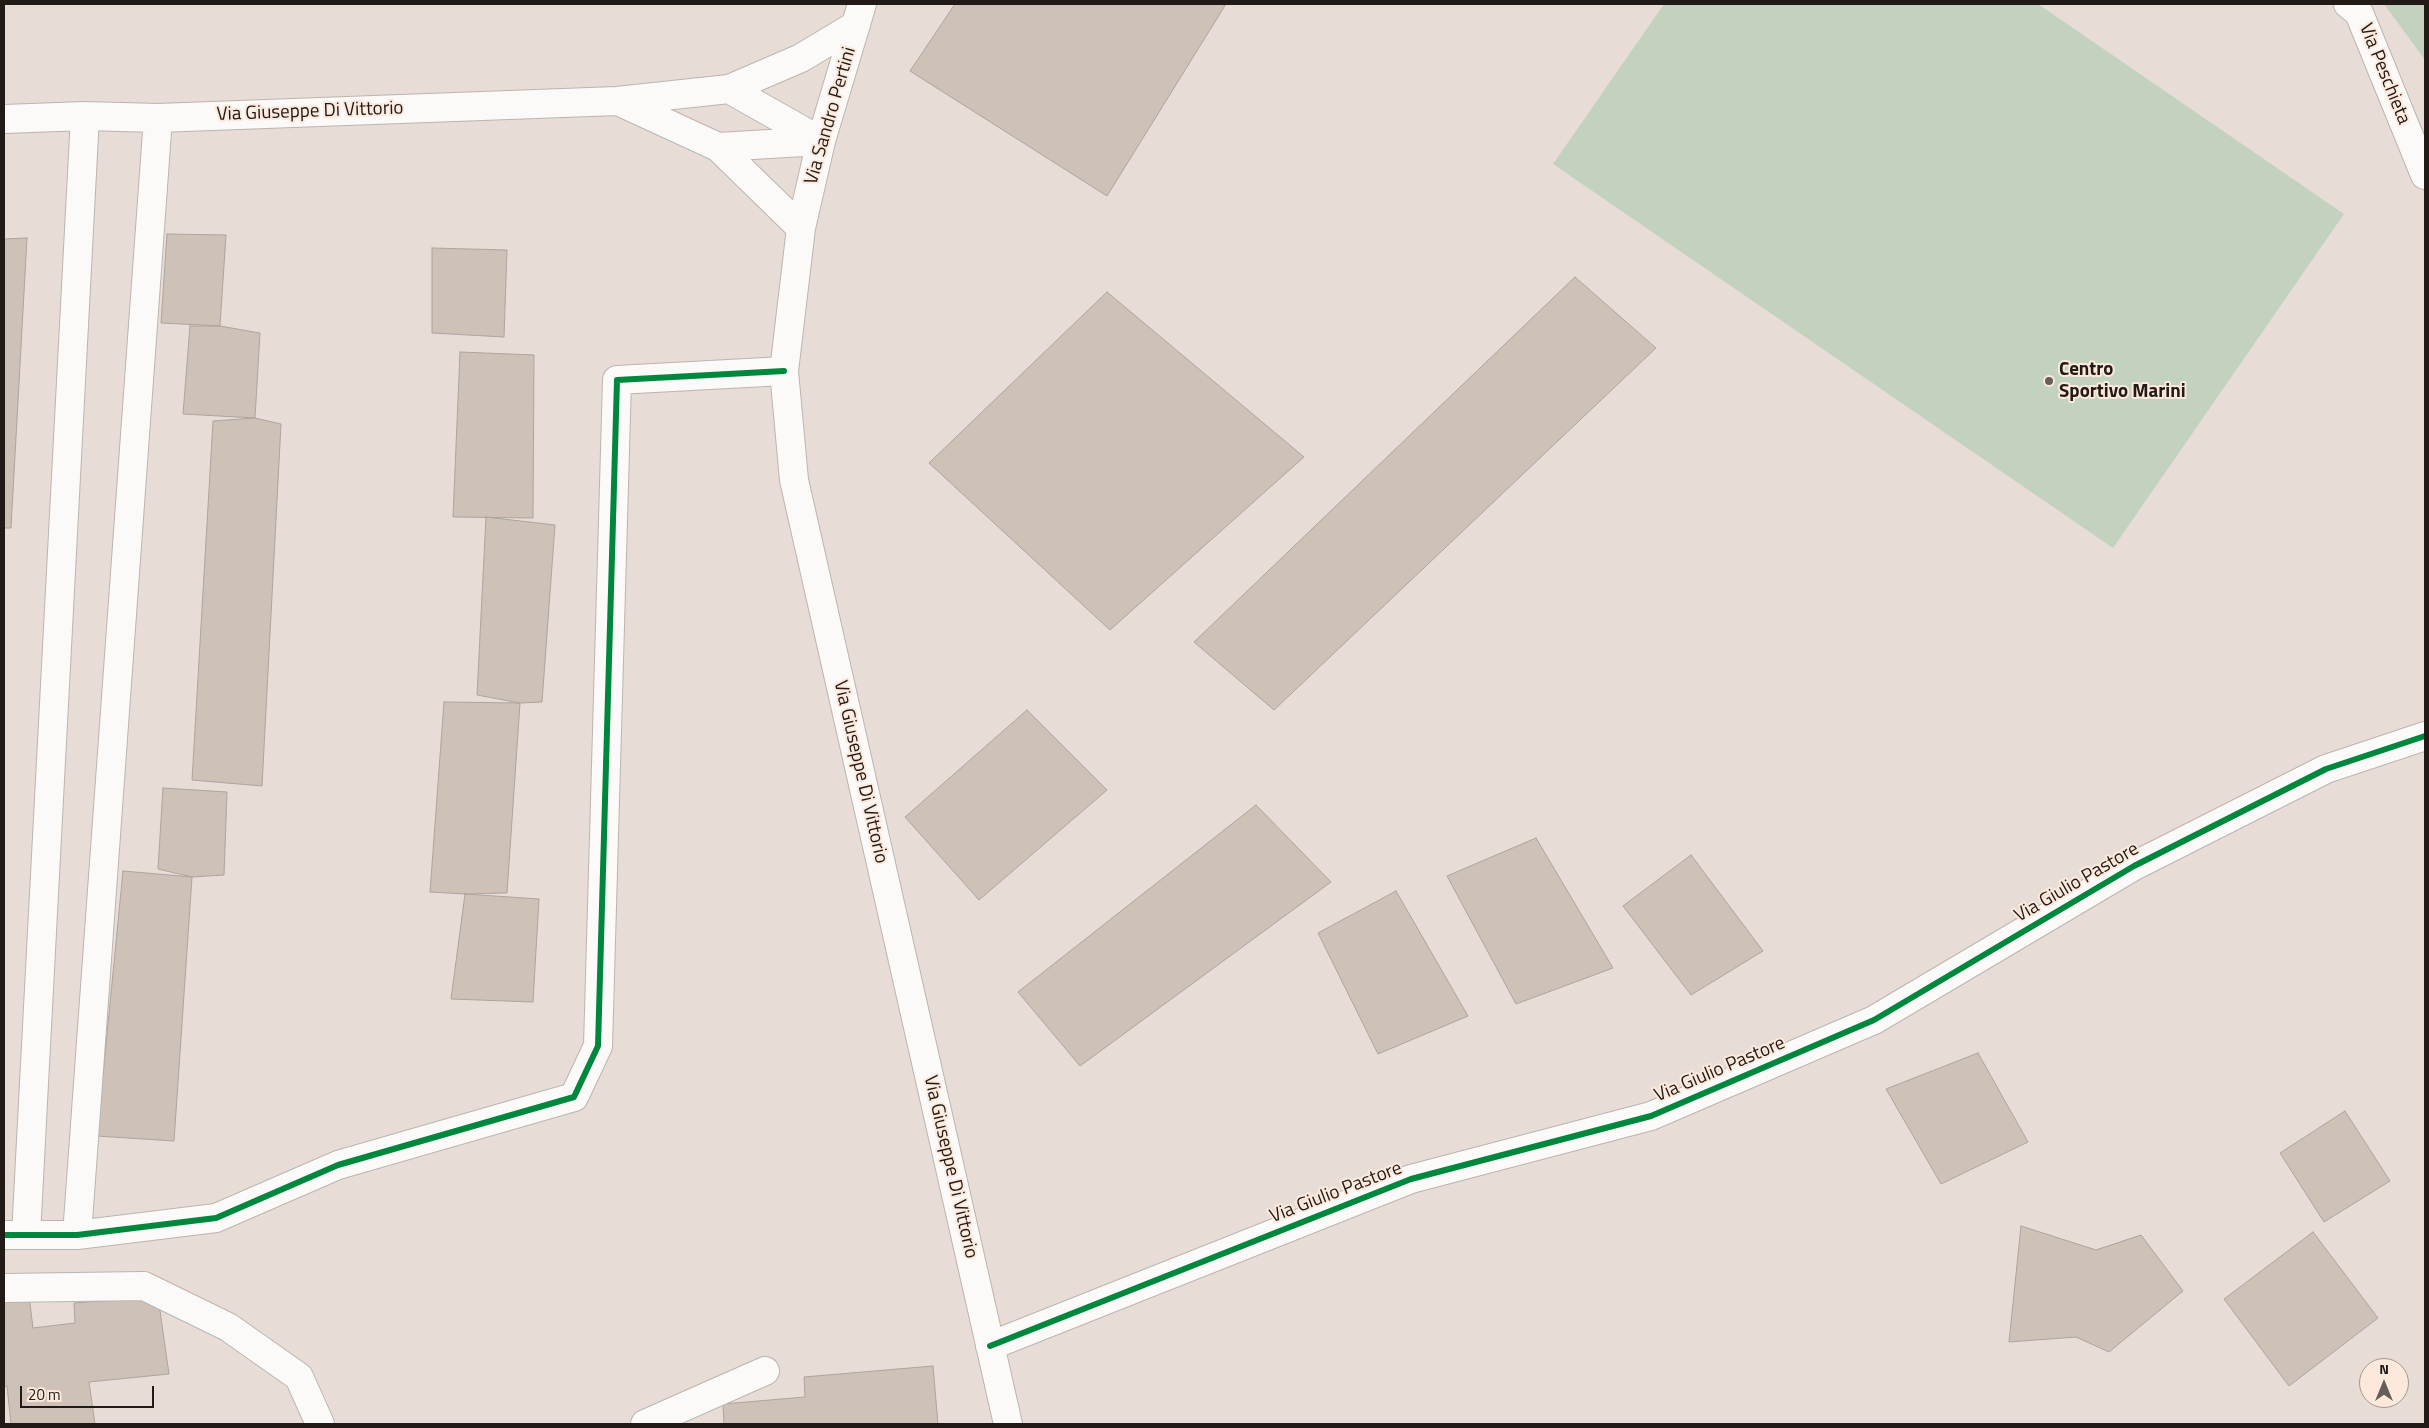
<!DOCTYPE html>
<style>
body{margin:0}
#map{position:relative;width:2429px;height:1428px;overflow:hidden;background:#e7ddd6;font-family:"Titillium Web",sans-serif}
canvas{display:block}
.frame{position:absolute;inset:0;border:5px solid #211a16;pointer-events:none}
.north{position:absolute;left:2359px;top:1358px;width:50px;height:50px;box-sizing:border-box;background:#fce9dc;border:1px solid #a4968d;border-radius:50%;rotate:0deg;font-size:14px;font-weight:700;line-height:20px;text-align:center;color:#211a16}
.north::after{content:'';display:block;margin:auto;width:18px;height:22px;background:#665e59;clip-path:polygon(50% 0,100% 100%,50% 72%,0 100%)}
.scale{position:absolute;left:20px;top:1386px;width:134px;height:22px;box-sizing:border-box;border:2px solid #211a16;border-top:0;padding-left:6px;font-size:15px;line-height:18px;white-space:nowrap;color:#211a16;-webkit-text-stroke:4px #fce9dc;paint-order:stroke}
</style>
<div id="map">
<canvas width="2429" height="1428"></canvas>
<div class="frame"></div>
<div class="north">N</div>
<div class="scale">20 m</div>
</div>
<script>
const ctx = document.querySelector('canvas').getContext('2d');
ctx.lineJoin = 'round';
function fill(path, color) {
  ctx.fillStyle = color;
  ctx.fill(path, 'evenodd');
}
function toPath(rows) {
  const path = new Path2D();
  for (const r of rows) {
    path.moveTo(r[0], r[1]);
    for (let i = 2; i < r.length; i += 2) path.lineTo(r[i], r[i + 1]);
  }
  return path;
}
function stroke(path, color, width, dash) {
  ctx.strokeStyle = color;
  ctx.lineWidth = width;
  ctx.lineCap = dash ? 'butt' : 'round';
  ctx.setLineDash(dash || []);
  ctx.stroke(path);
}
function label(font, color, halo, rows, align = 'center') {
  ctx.font = font + ' "Titillium Web",sans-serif';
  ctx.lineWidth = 4;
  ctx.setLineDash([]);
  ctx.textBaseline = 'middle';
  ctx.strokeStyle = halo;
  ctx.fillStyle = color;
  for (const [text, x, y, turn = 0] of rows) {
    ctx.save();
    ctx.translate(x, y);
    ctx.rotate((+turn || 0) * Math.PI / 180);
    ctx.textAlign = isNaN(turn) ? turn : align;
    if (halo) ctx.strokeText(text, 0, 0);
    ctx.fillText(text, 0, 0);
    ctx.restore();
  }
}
const green = toPath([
 [1664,4,2038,4,2344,214,2113,548,1553,164],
 [2384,4,2425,4,2425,60]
]);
const building = toPath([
 [955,4,1226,4,1107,196,910,71,955,4],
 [167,234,226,235,220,326,161,323,167,234],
 [27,238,11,528,4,528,4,239,27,238],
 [432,248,507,250,504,337,432,333,432,248],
 [1575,277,1656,348,1274,710,1194,642,1575,277],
 [1107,292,1304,457,1110,630,929,463,1107,292],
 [190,326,220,326,260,333,255,418,183,414,190,326],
 [460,352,534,355,533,518,453,517,460,352],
 [255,418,281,424,262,786,192,780,213,421,255,418],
 [486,517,555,525,542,702,520,703,477,695,486,517],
 [444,702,520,703,507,893,465,894,430,892,444,702],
 [1027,710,1107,790,979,900,905,817,1027,710],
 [163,788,227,792,224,875,192,877,158,869,163,788],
 [1256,805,1331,882,1080,1066,1018,992,1256,805],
 [1536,838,1613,968,1516,1004,1447,876,1536,838],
 [1691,855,1763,951,1691,995,1623,906,1691,855],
 [123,871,192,877,174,1141,97,1136,123,871],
 [1396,891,1468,1016,1378,1054,1318,933,1396,891],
 [465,894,539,899,533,1002,451,999,465,894],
 [1978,1053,2028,1142,1941,1184,1886,1089,1978,1053],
 [2345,1111,2390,1181,2324,1222,2280,1153,2345,1111],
 [2021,1226,2096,1250,2141,1235,2183,1291,2109,1352,2076,1337,2009,1342,2021,1226],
 [2313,1232,2378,1318,2289,1386,2224,1299,2313,1232],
 [29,1296,33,1328,75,1323,74,1303,158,1297,169,1374,89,1382,95,1424,11,1424,7,1386,4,1387,4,1299,29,1296],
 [933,1366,938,1424,724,1424,723,1404,805,1397,804,1377,933,1366]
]);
const minor = toPath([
 [862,4,821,141,801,228,784,371,794,480,1008,1424],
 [2348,4,2359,13,2425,175],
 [729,89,801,58,856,25],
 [618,101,718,147,801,228],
 [4,119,85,116,158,118,617,101,729,89,821,141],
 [718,147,821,141],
 [4,1235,77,1235,216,1218,338,1165,574,1097,598,1046,617,380,784,371],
 [26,1235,85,116],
 [77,1235,158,118],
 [4,1288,144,1286,228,1327,299,1377,320,1424],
 [990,1346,1411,1179,1651,1116,1874,1020,2134,866,2326,769,2425,736],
 [645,1424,765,1371]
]);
const cycleway = toPath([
 [4,1235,77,1235,216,1218,338,1165,574,1097,598,1046,617,380,784,371],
 [990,1346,1411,1179,1651,1116,1874,1020,2134,866,2326,769,2425,736]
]);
const markers = [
 [2049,381,5,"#665e59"]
];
const streetNames = [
 ["Via Peschieta",2384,74,68],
 ["Via Giuseppe Di Vittorio",310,112,-2],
 ["Via Sandro Pertini",831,116,-74],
 ["Via Giuseppe Di Vittorio",860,772,77],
 ["Via Giulio Pastore",2077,883,-30],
 ["Via Giulio Pastore",1720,1070,-23],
 ["Via Giuseppe Di Vittorio",950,1167,77],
 ["Via Giulio Pastore",1336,1193,-21]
];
const poiNames = [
 ["Centro",2059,370],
 ["Sportivo Marini",2059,392]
];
fill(green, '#c3d1bf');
fill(building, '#cec1b7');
stroke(building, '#aca49e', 1);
stroke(minor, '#bcb4ae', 30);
stroke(minor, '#fbfaf9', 28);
stroke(cycleway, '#00873e', 6);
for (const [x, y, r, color] of markers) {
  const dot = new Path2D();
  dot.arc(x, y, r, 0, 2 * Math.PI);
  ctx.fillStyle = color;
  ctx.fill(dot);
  stroke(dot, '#fce9dc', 2);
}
label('19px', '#211a16', '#fce9dc', streetNames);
label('bold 19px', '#211a16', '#fce9dc', poiNames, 'left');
</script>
